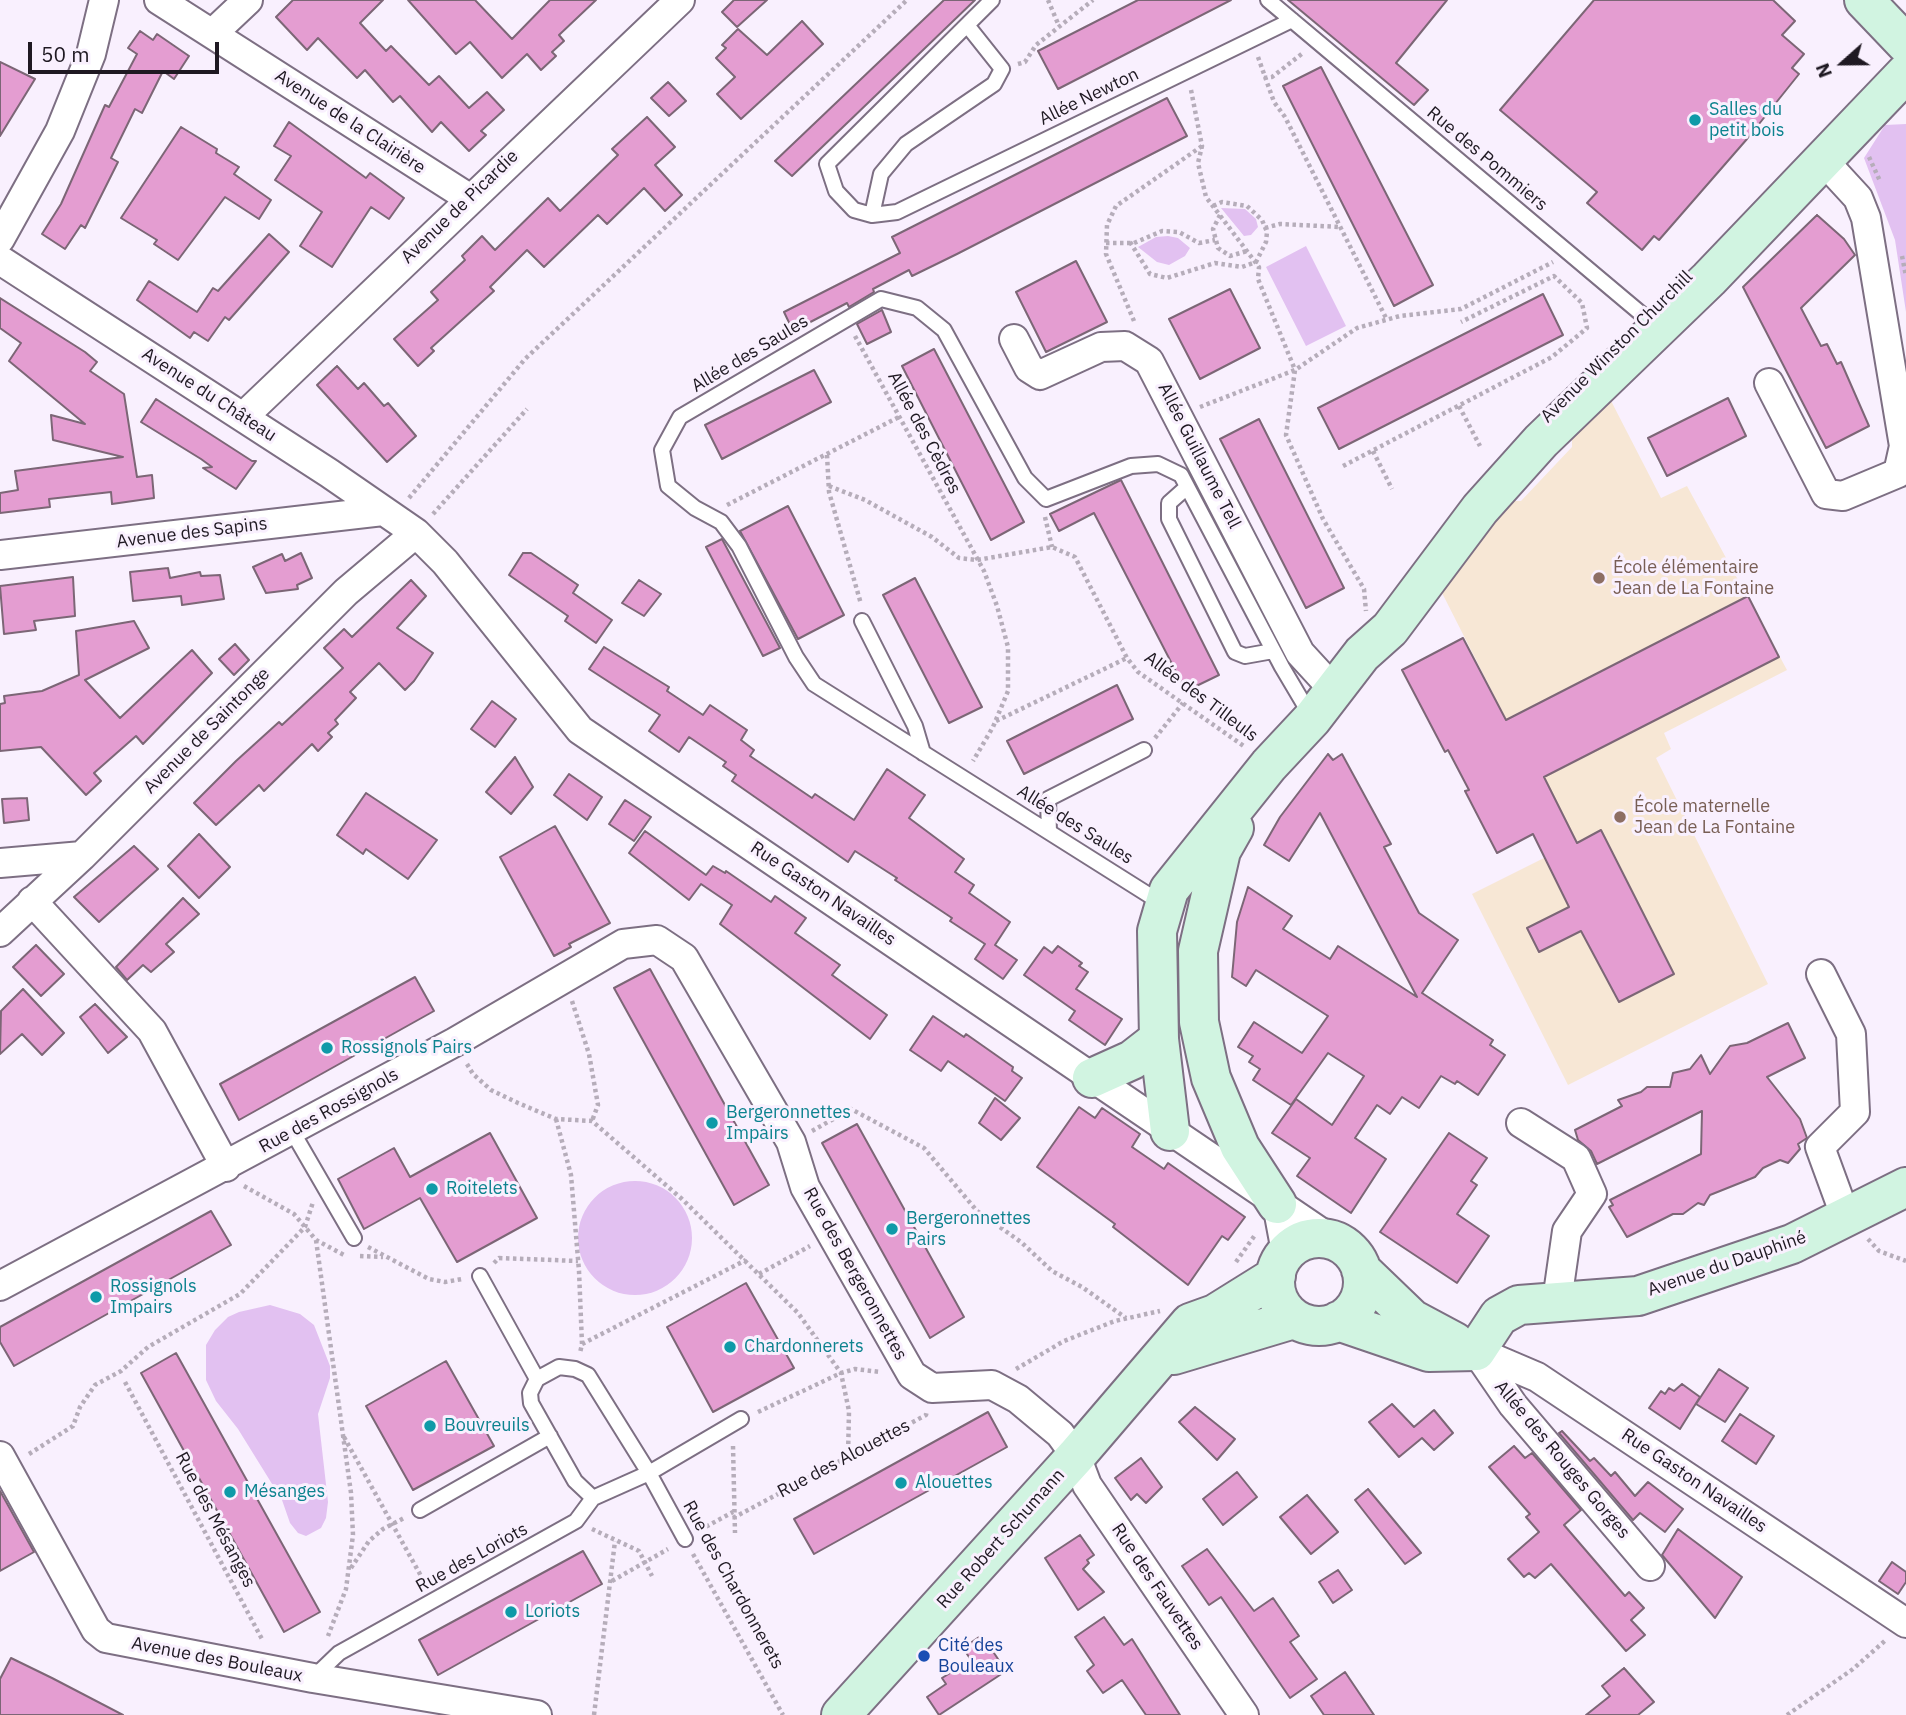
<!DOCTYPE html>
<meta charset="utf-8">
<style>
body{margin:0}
#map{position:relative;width:1906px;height:1715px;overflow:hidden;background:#f9f0fe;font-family:"IBM Plex Sans",sans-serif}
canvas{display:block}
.north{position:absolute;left:1808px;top:28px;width:70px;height:70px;-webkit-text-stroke:5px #f9f0fe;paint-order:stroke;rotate:249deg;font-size:19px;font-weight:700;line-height:28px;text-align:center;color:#1f1922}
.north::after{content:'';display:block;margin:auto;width:24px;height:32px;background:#1f1922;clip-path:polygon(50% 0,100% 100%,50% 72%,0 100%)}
.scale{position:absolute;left:28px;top:42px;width:191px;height:32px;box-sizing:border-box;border:4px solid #1f1922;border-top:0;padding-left:9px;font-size:21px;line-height:24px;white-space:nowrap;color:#1f1922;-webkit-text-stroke:5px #f9f0fe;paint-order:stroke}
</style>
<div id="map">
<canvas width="1906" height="1715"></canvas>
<div class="north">N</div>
<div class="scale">50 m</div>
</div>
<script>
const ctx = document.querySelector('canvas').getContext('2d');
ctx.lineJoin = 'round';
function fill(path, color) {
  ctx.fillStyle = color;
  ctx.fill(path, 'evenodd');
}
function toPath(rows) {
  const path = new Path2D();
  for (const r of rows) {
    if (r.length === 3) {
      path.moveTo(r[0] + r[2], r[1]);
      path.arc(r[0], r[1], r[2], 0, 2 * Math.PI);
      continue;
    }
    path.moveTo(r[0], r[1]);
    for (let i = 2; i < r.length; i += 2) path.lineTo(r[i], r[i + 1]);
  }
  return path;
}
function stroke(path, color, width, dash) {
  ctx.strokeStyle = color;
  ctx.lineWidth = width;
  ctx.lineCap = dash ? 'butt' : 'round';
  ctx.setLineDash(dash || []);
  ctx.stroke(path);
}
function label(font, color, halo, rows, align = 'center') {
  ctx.font = font + ' "IBM Plex Sans",sans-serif';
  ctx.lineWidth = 6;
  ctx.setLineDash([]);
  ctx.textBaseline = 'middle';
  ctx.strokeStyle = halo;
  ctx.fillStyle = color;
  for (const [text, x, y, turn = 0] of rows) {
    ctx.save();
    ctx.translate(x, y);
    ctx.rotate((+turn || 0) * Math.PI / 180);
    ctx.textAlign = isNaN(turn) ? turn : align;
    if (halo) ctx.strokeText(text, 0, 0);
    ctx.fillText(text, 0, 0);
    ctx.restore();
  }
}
const education = toPath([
 [1608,395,1661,498,1687,486,1787,670,1664,733,1671,749,1656,758,1768,984,1568,1085,1472,894,1570,845,1439,587,1506,501,1521,501,1572,447,1572,431]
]);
const green = toPath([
 [1906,124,1906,312,1895,240,1864,158,1885,125],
 [1221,208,1245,209,1256,219,1258,227,1251,235,1244,236],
 [1168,236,1178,238,1190,248,1185,256,1169,265,1157,262,1138,247,1156,237],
 [1306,246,1346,326,1306,346,1266,267],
 [635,1238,57],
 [270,1305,300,1314,314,1325,330,1366,330,1378,318,1414,328,1502,326,1518,321,1528,306,1536,298,1533,290,1523,282,1500,238,1429,216,1401,206,1380,206,1345,215,1330,228,1317,239,1312]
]);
const building = toPath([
 [293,0,383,0,360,23,386,51,391,46,429,85,439,76,469,108,487,92,504,110,481,131,486,135,469,151,441,122,432,132,400,96,393,102,365,70,357,78,318,38,307,50,276,17,293,0],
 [408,0,475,0,512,39,550,0,596,0,559,35,564,41,552,52,556,56,541,70,527,54,502,78,470,42,456,54,408,0],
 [734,0,767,0,737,27,722,12,734,0],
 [944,0,975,0,792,176,775,161,944,0],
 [1138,0,1231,0,1058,89,1038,51,1138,0],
 [1288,0,1447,0,1396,63,1428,90,1414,105,1288,0],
 [1594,0,1773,0,1795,21,1782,35,1804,54,1792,68,1799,74,1747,139,1659,240,1654,236,1642,250,1587,203,1597,192,1500,110,1594,0],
 [802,21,823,44,741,119,717,94,735,77,716,58,726,48,722,45,738,29,767,55,802,21],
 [140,31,153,40,157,34,189,56,174,79,163,71,142,113,135,109,111,158,118,162,85,228,81,225,65,249,42,234,61,204,105,105,109,107,137,54,128,48,140,31],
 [0,62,35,79,0,136,0,62],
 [1321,67,1433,285,1394,306,1283,86,1321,67],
 [668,82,686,101,669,116,651,98,668,82],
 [1167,98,1187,136,957,254,912,276,909,270,873,289,874,292,849,307,847,303,793,331,784,312,900,253,892,237,1167,98],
 [647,117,675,147,655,165,682,195,665,211,644,188,607,224,598,215,544,267,527,250,490,287,494,291,431,348,434,351,418,366,394,339,438,300,431,292,465,260,462,256,482,236,495,250,548,198,560,211,618,155,612,149,647,117],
 [289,122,366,178,370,173,404,198,389,219,371,207,332,267,300,246,322,212,275,180,291,156,274,146,289,122],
 [181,127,217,149,216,153,239,167,234,174,271,200,259,219,225,197,178,260,154,244,157,240,121,218,181,127],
 [1817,215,1844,239,1855,255,1801,308,1821,346,1827,344,1837,364,1841,362,1869,426,1826,448,1743,287,1817,215],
 [269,234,289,252,229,320,225,317,208,341,194,332,190,338,137,300,149,281,197,312,213,288,218,291,269,234],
 [1076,261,1107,322,1046,352,1016,292,1076,261],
 [1230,289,1260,348,1200,379,1169,319,1230,289],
 [1543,294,1563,335,1339,449,1318,408,1543,294],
 [0,298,85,352,97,362,90,371,124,394,137,477,152,475,154,498,112,504,111,492,49,499,50,507,0,513,0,493,18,490,15,471,123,457,53,440,51,415,85,424,9,361,21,343,0,328,0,298],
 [882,310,891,332,867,344,857,324,882,310],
 [934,349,1024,522,991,540,902,366,934,349],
 [337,366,358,389,364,383,384,406,388,403,416,436,387,462,317,385,337,366],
 [814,370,831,402,722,459,705,425,814,370],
 [1728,398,1746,436,1667,476,1648,438,1728,398],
 [156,399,252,461,256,461,236,489,203,468,212,467,201,459,141,422,156,399],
 [1259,419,1344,588,1306,608,1220,439,1259,419],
 [1121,480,1219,675,1186,691,1094,513,1059,531,1050,514,1121,480],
 [788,506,844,615,798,639,740,531,788,506],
 [722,539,780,648,763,656,706,547,722,539],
 [301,553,312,578,297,585,298,589,266,593,253,567,282,554,285,561,301,553],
 [523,553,531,553,578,585,573,593,612,620,596,643,565,621,568,616,509,575,523,553],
 [168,568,170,578,200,572,201,576,220,575,224,599,182,605,181,596,133,601,130,572,168,568],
 [73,577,75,616,34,621,36,630,4,634,0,586,73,577],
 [915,578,982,707,949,723,883,595,915,578],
 [411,580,426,596,397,628,433,653,414,681,405,690,379,663,350,692,356,698,335,720,338,724,328,733,332,737,318,751,312,744,264,791,259,785,216,825,194,803,236,761,279,722,282,725,343,668,324,648,344,629,352,637,411,580],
 [639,580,661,594,644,616,622,603,639,580],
 [1748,596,1779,657,1544,777,1577,843,1601,830,1674,974,1619,1002,1581,931,1539,952,1527,928,1569,907,1533,834,1497,853,1465,791,1469,790,1448,750,1445,752,1402,670,1463,638,1506,720,1748,596],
 [134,621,149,648,85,680,120,718,192,650,212,673,143,744,136,736,94,773,101,781,86,795,41,747,0,751,0,704,5,703,4,696,42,691,79,675,76,631,134,621],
 [235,644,249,660,234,675,219,659,235,644],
 [604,647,669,687,667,691,703,715,710,705,747,730,741,740,754,750,750,756,812,798,815,794,854,820,887,769,925,795,909,818,964,859,955,872,974,885,969,893,1010,922,995,945,1017,960,1003,979,975,959,985,944,950,921,952,918,895,880,897,878,855,851,848,862,732,781,736,775,723,766,726,762,689,737,679,752,649,731,660,715,589,669,604,647],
 [1117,685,1133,719,1024,774,1007,741,1117,685],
 [492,701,516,719,495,747,471,729,492,701],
 [1328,754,1333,760,1342,754,1391,844,1384,847,1419,913,1458,940,1422,993,1493,1040,1490,1045,1505,1055,1478,1095,1457,1081,1455,1084,1441,1076,1419,1108,1402,1097,1390,1114,1377,1105,1355,1138,1386,1159,1351,1213,1297,1176,1310,1158,1272,1133,1296,1099,1332,1125,1364,1076,1328,1053,1291,1105,1253,1080,1260,1069,1249,1062,1253,1056,1238,1047,1254,1022,1302,1053,1328,1016,1256,970,1246,986,1232,977,1237,922,1248,887,1292,916,1283,929,1330,959,1338,946,1417,997,1320,813,1289,861,1264,845,1280,817,1328,754],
 [515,757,533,787,511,814,486,792,515,757],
 [569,774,602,797,587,820,554,795,569,774],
 [366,793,437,840,408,879,366,849,363,854,337,835,366,793],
 [27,798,29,820,4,823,2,799,27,798],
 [625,800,651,817,634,841,609,824,625,800],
 [555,826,610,923,569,944,571,947,554,956,500,857,555,826],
 [645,831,706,875,713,866,725,873,726,871,771,902,775,896,806,918,795,933,840,965,832,975,887,1015,870,1039,720,924,732,905,701,884,689,900,629,853,645,831],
 [199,834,230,867,199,898,168,866,199,834],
 [134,846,158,869,99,922,74,897,134,846],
 [183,898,199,914,166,944,174,952,151,972,143,965,127,980,116,967,183,898],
 [36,945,64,974,41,996,13,967,36,945],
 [1058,946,1082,963,1079,966,1088,972,1076,989,1122,1019,1105,1045,1069,1020,1075,1011,1024,975,1044,947,1052,953,1058,946],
 [650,969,769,1185,734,1205,614,988,650,969],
 [415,977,434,1011,239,1120,220,1084,415,977],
 [23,989,64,1033,42,1055,22,1034,0,1054,1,1011,23,989],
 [95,1004,127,1037,108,1053,80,1017,95,1004],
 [933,1016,964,1037,966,1034,1013,1067,1012,1071,1022,1078,1005,1101,948,1061,941,1071,910,1050,933,1016],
 [1788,1023,1805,1058,1767,1077,1800,1119,1807,1138,1798,1144,1800,1149,1788,1163,1780,1160,1763,1168,1755,1177,1710,1195,1704,1205,1698,1203,1683,1214,1673,1214,1627,1237,1609,1207,1613,1205,1610,1200,1701,1154,1702,1111,1597,1164,1591,1151,1578,1140,1575,1130,1622,1106,1618,1100,1641,1092,1647,1087,1670,1087,1673,1073,1690,1069,1701,1055,1710,1074,1730,1046,1747,1043,1788,1023],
 [995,1098,1020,1118,1001,1140,979,1123,995,1098],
 [1079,1107,1095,1118,1102,1108,1140,1134,1132,1147,1164,1169,1168,1163,1245,1217,1228,1240,1222,1236,1188,1285,1113,1227,1115,1224,1037,1167,1079,1107],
 [857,1124,964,1317,930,1338,822,1143,857,1124],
 [490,1133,537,1218,457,1262,420,1198,364,1229,338,1179,394,1148,410,1177,490,1133],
 [1449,1133,1487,1158,1471,1181,1477,1185,1457,1214,1489,1236,1457,1283,1380,1232,1449,1133],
 [211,1211,231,1245,14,1366,0,1342,0,1327,211,1211],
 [746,1283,794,1368,713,1412,667,1327,746,1283],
 [176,1353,320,1612,284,1632,141,1373,176,1353],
 [446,1361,494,1446,413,1490,366,1406,446,1361],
 [1719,1369,1748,1388,1725,1422,1696,1404,1719,1369],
 [1682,1384,1700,1397,1680,1429,1649,1408,1661,1391,1665,1394,1669,1388,1674,1391,1682,1384],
 [1392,1404,1414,1427,1434,1410,1453,1433,1434,1450,1422,1438,1399,1457,1369,1422,1392,1404],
 [1195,1407,1235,1439,1217,1460,1179,1422,1195,1407],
 [988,1412,1007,1447,814,1554,794,1519,988,1412],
 [1740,1414,1774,1436,1756,1464,1722,1441,1740,1414],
 [1562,1431,1590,1461,1594,1458,1611,1476,1615,1472,1635,1496,1648,1482,1683,1509,1665,1532,1640,1513,1633,1520,1559,1433,1562,1431],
 [1514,1446,1525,1458,1532,1453,1581,1510,1564,1525,1625,1596,1629,1592,1644,1608,1631,1620,1645,1635,1626,1651,1551,1564,1535,1578,1529,1573,1524,1577,1508,1559,1539,1532,1526,1517,1530,1514,1489,1467,1514,1446],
 [1141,1458,1162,1487,1146,1503,1137,1494,1131,1500,1115,1478,1141,1458],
 [1237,1472,1257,1497,1223,1525,1203,1499,1237,1472],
 [1368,1489,1421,1553,1405,1564,1355,1500,1368,1489],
 [0,1491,34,1552,0,1571,0,1491],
 [1307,1495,1338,1532,1311,1554,1280,1517,1307,1495],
 [1678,1529,1742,1577,1715,1618,1662,1555,1678,1529],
 [1080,1535,1094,1555,1087,1560,1089,1563,1083,1569,1104,1592,1078,1610,1045,1558,1080,1535],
 [1207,1549,1254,1611,1273,1598,1299,1636,1290,1642,1317,1679,1290,1698,1221,1597,1209,1605,1182,1566,1207,1549],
 [583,1551,602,1584,438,1675,419,1640,583,1551],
 [1892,1562,1906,1572,1906,1582,1898,1594,1879,1581,1892,1562],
 [1338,1570,1352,1590,1333,1603,1319,1582,1338,1570],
 [1104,1617,1124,1645,1132,1639,1180,1715,1146,1715,1122,1680,1103,1693,1087,1671,1094,1665,1075,1637,1104,1617],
 [982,1635,1006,1671,939,1715,927,1697,946,1684,942,1678,971,1660,963,1648,982,1635],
 [11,1658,52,1678,123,1715,0,1715,0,1679,11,1658],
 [1624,1668,1654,1702,1638,1715,1586,1715,1610,1696,1602,1686,1624,1668],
 [1345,1672,1374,1715,1324,1715,1311,1696,1345,1672]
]);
const path = toPath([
 [1048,0,1059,26],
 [1258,57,1274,102,1285,117,1387,320],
 [1018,64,1025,62,1036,45,1093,0],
 [1264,78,1272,77,1303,53],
 [1191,90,1202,146,1198,163,1206,197,1259,267,1258,279,1295,370,1286,435,1323,519,1364,589,1366,611],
 [1869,157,1880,181],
 [1220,215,1213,229,1218,248,1230,256,1247,251],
 [1265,228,1280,224,1340,227],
 [1130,242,1150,274,1167,278,1215,263,1242,267,1256,262,1266,242,1267,232,1262,220,1247,206,1222,202,1213,206],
 [1106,243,1134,243,1162,231,1179,232,1199,243,1215,240],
 [1902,256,1906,276],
 [1134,321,1106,254,1107,225,1116,206,1202,146],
 [855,336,984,571,997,606,1008,647,1008,691,993,727,973,761],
 [1459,406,1480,446],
 [1200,407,1295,370,1357,328,1400,316,1461,309,1553,262],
 [1373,451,1392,489],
 [827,455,829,492,861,604],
 [1343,466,1552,357,1587,328,1582,303,1554,276,1461,322],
 [829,486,865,500,932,537,959,558,977,560,1052,547,1075,557,1127,658,1138,672,1245,747],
 [409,498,525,359,907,0],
 [727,505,899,417],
 [433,514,527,409],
 [1045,517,1052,547],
 [996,721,1127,658],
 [1155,738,1183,703],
 [572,1001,589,1054,598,1105,592,1121],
 [467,1064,473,1074,491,1090,518,1103,556,1119,592,1121,682,1199,798,1313,841,1373,849,1411,848,1457],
 [556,1119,571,1175,579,1271,582,1344,580,1353],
 [812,1131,851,1109,924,1148,977,1211,1021,1242,1052,1271,1082,1287,1126,1318],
 [244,1186,294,1214,316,1240,344,1255],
 [1868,1239,1879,1251,1906,1261],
 [316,1240,351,1493,353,1535,346,1589,328,1636],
 [368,1247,429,1279,445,1282,462,1279],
 [360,1256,383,1257],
 [1236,1262,1255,1235],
 [494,1263,499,1258,578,1261],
 [759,1274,810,1246],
 [582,1344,746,1260],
 [1016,1369,1064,1341,1115,1321,1160,1311],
 [125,1382,263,1641],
 [758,1412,841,1373,855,1369,880,1372],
 [344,1437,426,1585],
 [733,1446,735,1533],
 [29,1454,73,1426,80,1407,95,1385,121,1371,148,1347,240,1294,305,1227,313,1202],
 [733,1518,926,1415,927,1411],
 [592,1529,639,1551,652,1576],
 [700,1530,733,1512],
 [693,1554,783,1715],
 [351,1568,369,1541,383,1529,404,1518],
 [612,1581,668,1549],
 [594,1715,615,1541],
 [1787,1715,1853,1669,1887,1639]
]);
const lane = toPath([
 [992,0,827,164,836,191,854,210,872,215,897,212,1292,20],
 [1268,0,1657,327],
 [872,215,881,174,906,144,994,84,1002,69,967,25],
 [1187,487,1169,503,1169,519,1235,652,1245,656,1273,651],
 [862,621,915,726,923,753],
 [1049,832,1048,799,1144,750],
 [1163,904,814,684,796,657,739,546,721,522,695,508,668,486,662,450,680,417,881,299,917,308,944,330,1025,478,1046,499,1131,466,1158,464,1181,475,1282,667,1311,716],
 [292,1131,354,1238],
 [480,1276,537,1379,530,1393,531,1403,575,1481,593,1498],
 [537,1379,559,1367,575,1369,588,1375,649,1473,685,1539],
 [420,1510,550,1436],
 [314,1677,339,1653,576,1521,593,1498,649,1473,741,1419]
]);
const street = toPath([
 [159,0,469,198],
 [213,33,248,0],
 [0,239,60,131,91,54,104,0],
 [0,260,329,473,416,533,445,562,580,730,1332,1240],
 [1014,339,1029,368,1040,375,1101,347,1125,346,1149,361,1300,653,1334,690],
 [1769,383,1826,494,1843,496,1898,473,1904,446,1866,218,1858,198,1823,160],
 [243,417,680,0],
 [0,555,383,511],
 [0,863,82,856],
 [32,901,152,1031,226,1167],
 [0,932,82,856,346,592,416,533],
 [1821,974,1851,1034,1855,1112,1820,1147,1846,1218],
 [1521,1123,1576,1158,1592,1194,1567,1231,1557,1301],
 [1277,1204,1286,1252],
 [0,1286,455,1042,623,944,657,940,684,958,791,1142,805,1187,912,1375,932,1388,992,1385,1018,1399,1060,1434,1076,1456,1087,1485,1244,1715],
 [1476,1351,1537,1377,1906,1623],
 [1476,1351,1513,1405,1650,1566],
 [0,1456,96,1630,106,1638,313,1678,537,1715]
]);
const secondary = toPath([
 [1864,0,1906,44],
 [1234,828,1221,851,1198,951,1199,1022,1211,1078,1240,1147,1277,1204],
 [1092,1078,1132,1060,1159,1039],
 [1170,1131,1159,1039,1157,931,1169,890,1269,765,1312,719,1362,654,1390,629,1480,509,1541,441,1709,279,1906,73],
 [1319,1282,44],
 [1361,1270,1412,1319,1455,1342],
 [1338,1321,1429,1352,1476,1351],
 [1476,1351,1499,1316,1519,1305,1638,1296,1792,1244,1906,1187],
 [1174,1355,1294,1319],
 [841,1715,1076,1456,1190,1323,1215,1314,1276,1276]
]);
const markers = [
 [1695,120,7,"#0f9aa8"],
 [1599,578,7,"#8d6e63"],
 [1620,817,7,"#8d6e63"],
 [327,1048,7,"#0f9aa8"],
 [712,1123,7,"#0f9aa8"],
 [432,1189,7,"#0f9aa8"],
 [892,1229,7,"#0f9aa8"],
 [96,1297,7,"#0f9aa8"],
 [730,1347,7,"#0f9aa8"],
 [430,1426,7,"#0f9aa8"],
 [901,1483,7,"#0f9aa8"],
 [230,1492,7,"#0f9aa8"],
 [511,1612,7,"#0f9aa8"],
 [924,1656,7,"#1a4fb4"]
];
const streetNames = [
 ["Allée Newton",1089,97,-26],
 ["Avenue de la Clairière",350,122,33],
 ["Rue des Pommiers",1487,159,40],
 ["Avenue de Picardie",460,207,-44],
 ["Avenue Winston Churchill",1617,347,-45],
 ["Allée des Saules",750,354,-31],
 ["Avenue du Château",209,395,33],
 ["Allée des Cèdres",924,433,62],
 ["Allée Guillaume Tell",1199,456,63],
 ["Avenue des Sapins",192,533,-7],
 ["Allée des Tilleuls",1201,697,37],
 ["Avenue de Saintonge",207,731,-45],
 ["Allée des Saules",1075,825,32],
 ["Rue Gaston Navailles",823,894,34],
 ["Rue des Rossignols",329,1111,-29],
 ["Avenue du Dauphiné",1727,1264,-19],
 ["Rue des Bergeronnettes",855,1274,61],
 ["Rue des Alouettes",844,1459,-28],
 ["Allée des Rouges Gorges",1562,1460,50],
 ["Rue Gaston Navailles",1694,1481,34],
 ["Rue des Mésanges",215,1520,62],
 ["Rue Robert Schumann",1001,1539,-48],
 ["Rue des Loriots",472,1558,-29],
 ["Rue des Chardonnerets",733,1585,61],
 ["Rue des Fauvettes",1157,1587,56],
 ["Avenue des Bouleaux",217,1660,11]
];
const cultureNames = [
 ["Salles du",1709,110],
 ["petit bois",1709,131],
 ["Rossignols Pairs",341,1048],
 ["Bergeronnettes",726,1113],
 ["Impairs",726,1134],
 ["Roitelets",446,1189],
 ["Bergeronnettes",906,1219],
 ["Pairs",906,1240],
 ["Rossignols",110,1287],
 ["Impairs",110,1308],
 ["Chardonnerets",744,1347],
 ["Bouvreuils",444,1426],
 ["Alouettes",915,1483],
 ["Mésanges",244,1492],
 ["Loriots",525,1612]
];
const educationNames = [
 ["École élémentaire",1613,568],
 ["Jean de La Fontaine",1613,589],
 ["École maternelle",1634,807],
 ["Jean de La Fontaine",1634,828]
];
const transitNames = [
 ["Cité des",938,1646],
 ["Bouleaux",938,1667]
];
fill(education, '#f7e7d5');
fill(green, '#e2c1f1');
fill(building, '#e49dd1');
stroke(building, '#7c6676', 2);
stroke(lane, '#7d6f83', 18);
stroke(street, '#7d6f83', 32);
stroke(secondary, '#7d6f83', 42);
stroke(path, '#b6adba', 4.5, [3.5, 3.5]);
stroke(lane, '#fff', 14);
stroke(street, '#fff', 28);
stroke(secondary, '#d1f4e1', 38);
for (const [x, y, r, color] of markers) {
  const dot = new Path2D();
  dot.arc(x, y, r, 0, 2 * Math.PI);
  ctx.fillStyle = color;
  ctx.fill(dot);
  stroke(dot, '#f9f0fe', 2.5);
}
label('18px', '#1f1922', '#f9f0fe', streetNames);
label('18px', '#0d838f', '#f9f0fe', cultureNames, 'left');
label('18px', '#785e54', '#f9f0fe', educationNames, 'left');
label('18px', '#164399', '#f9f0fe', transitNames, 'left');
</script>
